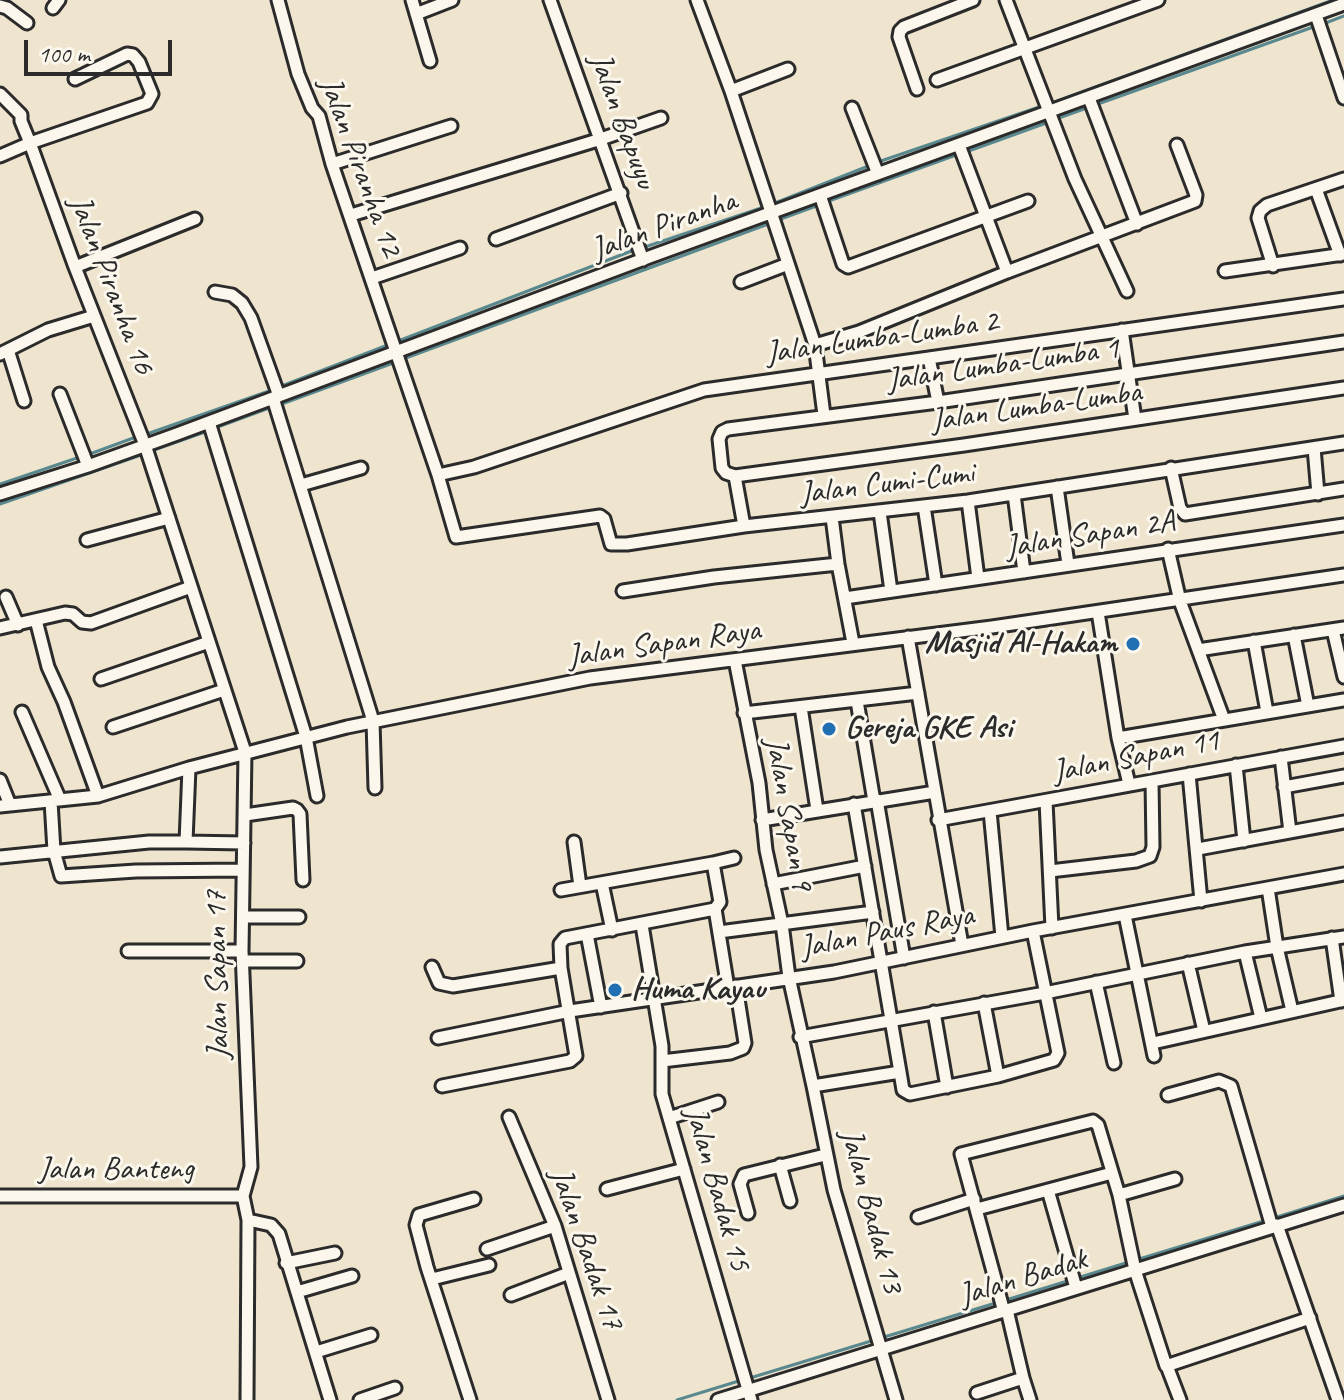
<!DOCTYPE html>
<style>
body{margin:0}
#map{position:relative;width:1344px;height:1400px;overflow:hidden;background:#efe4ce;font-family:Caveat,sans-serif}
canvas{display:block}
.scale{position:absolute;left:24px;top:40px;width:148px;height:36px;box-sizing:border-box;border:4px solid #2b2b2b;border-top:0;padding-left:10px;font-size:24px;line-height:28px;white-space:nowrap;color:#2b2b2b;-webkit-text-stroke:6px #fbf7ec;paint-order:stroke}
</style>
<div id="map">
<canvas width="1344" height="1400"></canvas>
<div class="scale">100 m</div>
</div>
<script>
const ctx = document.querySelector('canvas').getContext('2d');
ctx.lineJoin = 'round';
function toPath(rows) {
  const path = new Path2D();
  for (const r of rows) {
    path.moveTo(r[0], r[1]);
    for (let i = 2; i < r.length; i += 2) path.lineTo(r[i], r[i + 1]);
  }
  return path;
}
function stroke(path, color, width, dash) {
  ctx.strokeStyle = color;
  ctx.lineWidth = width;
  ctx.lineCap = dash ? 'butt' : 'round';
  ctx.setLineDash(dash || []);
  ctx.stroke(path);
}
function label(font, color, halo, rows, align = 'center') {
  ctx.font = font + ' Caveat,sans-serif';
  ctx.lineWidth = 6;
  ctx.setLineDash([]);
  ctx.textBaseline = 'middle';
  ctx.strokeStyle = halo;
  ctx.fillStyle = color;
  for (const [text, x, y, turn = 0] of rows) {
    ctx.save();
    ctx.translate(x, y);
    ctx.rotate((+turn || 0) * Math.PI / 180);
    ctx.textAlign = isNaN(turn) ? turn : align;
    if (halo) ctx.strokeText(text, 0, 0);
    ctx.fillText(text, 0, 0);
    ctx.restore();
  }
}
const stream = toPath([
 [1323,24,1344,16],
 [1049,104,1333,0],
 [1056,119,1316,26],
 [966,152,1049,122],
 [878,162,1042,106],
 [826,202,959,154],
 [778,220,819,205],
 [642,248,770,205,871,165],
 [403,359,771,223],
 [279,387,634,250],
 [279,405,396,362],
 [215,428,272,407],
 [144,435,272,390],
 [151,451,208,431],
 [87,455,136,437],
 [0,484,80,457],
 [0,504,144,454],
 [1274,1218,1344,1196],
 [1136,1260,1267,1220],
 [1006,1300,1129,1262],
 [750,1378,999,1302],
 [677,1400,742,1380]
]);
const street = toPath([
 [278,0,298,74,312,108,319,116,332,164,438,475,456,537,600,516,604,519,611,544,627,544,744,526,968,501,1344,443],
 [412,0,430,61],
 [550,0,643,260],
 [697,0,731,91,815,345,859,332,1007,272],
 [1006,0,1075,179,1127,291],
 [0,6,7,8,27,23],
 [53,8,59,0],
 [416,14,452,0],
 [1316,15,1344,98],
 [75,79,127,54,133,55,139,62,152,94,147,103,30,143,75,267,145,445,245,752,242,951,251,1167,243,1196],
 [937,80,1158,0],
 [917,89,899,37,900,31,904,27,973,0],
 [731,91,788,69],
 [0,94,21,115,21,121,30,143,0,156],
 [1089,98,1137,224],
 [852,108,878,174],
 [959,145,1007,272,1195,201,1196,195,1177,145],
 [332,164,451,126],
 [1316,189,1340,255],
 [820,195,843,264,848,267,1028,201],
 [351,215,601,139,661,118],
 [496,239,621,193],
 [1273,266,1258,218,1260,211,1267,205,1344,179],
 [75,267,195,219],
 [1225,271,1344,254],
 [372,278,460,248],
 [741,282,788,264],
 [215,292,232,295,242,303,251,318,279,396],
 [1122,330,1135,419],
 [815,345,824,415],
 [8,350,24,401],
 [0,354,48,330,94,316],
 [929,358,938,402],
 [60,394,88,466],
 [273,398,373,721,375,788],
 [209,422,306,737,317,796],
 [1314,448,1318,494],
 [1171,468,1180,508,1185,514,1344,489],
 [438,475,474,467,704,390,1344,299],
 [735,476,726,473,722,468,719,439,722,432,728,429,938,402,1344,342],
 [735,476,964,445,1344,388],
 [735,476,744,526],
 [301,485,361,468],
 [1057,487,1068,564],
 [0,494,88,466,177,434,652,256,1344,4],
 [1014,494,1024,572],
 [968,501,978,578],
 [924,506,936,585],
 [880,512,891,591],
 [832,517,838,564,853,643],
 [87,540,169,518],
 [1168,549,1180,601,1224,720],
 [623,591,714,577,838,564],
 [6,597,18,625],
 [845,598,1344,525],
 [1098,612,1118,738,1129,784],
 [36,620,48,667,64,702,98,796],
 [0,628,65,613,73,614,82,622,91,623,191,587],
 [1333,630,1344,677],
 [1294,635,1308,706],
 [908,637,962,945],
 [1254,641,1267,712],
 [1198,650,1344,628],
 [735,660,759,783,766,850,782,924,789,977,813,1086,900,1072,903,1090,910,1094,998,1076,1054,1060,1058,1053,1033,931],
 [101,679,209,642],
 [857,701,874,801],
 [801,707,817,810],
 [22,712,60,800],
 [744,713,918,693],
 [113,727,224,690],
 [1118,738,1344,700],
 [1281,757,1290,832],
 [1236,765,1244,841],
 [1189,774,1201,901],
 [0,780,10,805],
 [1284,787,1344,776],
 [877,800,904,958],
 [51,801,54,851,61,876,136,871,243,870],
 [1046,801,1052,928],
 [854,804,900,1072],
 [0,806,98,796,189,768,347,727,590,678,992,627,1344,575],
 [990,811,1002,937],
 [245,815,293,808,297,810,300,814,303,880],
 [762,820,935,792],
 [938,820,1344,746],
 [186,842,244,843],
 [574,842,580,886],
 [1198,849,1344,822],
 [0,857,149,842,186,842,189,768],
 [713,863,734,858],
 [1050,871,1136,861,1150,856,1153,847,1152,781],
 [602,883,612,930],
 [773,884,865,866],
 [1268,888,1277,947,1292,1011],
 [715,909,728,988],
 [1125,915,1154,1056],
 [243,917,299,917],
 [642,925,662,1046,662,1094,751,1400],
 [719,932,873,912],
 [587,934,601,1007],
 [1332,938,1341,1001],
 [128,951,242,951],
 [1245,952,1261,1018],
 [244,961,297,961],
 [1188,963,1204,1031],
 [432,967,439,983,453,986,561,968],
 [1096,982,1114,1063],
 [984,1003,998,1076],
 [934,1012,947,1087],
 [800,1037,1045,993,1245,952,1344,937],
 [438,1038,570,1011,834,972,1033,931,1344,874],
 [1153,1043,1344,1000],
 [662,1061,730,1053,743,1048,745,1043,736,986],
 [442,1086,570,1061,576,1056,561,968,560,944,565,938,715,909,720,902,713,863,561,890],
 [813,1086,834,1190,896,1400],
 [1168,1095,1219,1081,1231,1086,1272,1227],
 [509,1117,555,1226,608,1400],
 [669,1118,718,1102],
 [780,1165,790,1201],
 [607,1189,684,1169],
 [1048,1190,1076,1288],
 [1119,1195,1175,1179],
 [0,1196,243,1196,248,1220,247,1400],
 [977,1209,1112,1173],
 [748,1213,740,1184,744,1175,825,1155],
 [918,1217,974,1199],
 [248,1220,271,1225,279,1234,330,1400],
 [1277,1225,1338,1400],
 [487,1249,555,1226],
 [286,1263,335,1253],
 [432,1279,489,1265],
 [297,1292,352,1276],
 [511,1295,569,1273],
 [1004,1312,961,1154,1093,1121,1098,1125,1119,1195,1135,1270,1166,1366,1310,1318],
 [316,1352,371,1335],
 [1167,1366,1180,1400],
 [1023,1378,1030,1400],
 [977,1393,1023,1378,1007,1310],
 [360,1400,395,1388],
 [470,1400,427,1267,416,1225,419,1215,474,1199],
 [718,1400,1344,1205]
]);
const markers = [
 [1133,644,8,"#1f6fb2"],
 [829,729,8,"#1f6fb2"],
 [615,990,8,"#1f6fb2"]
];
const streetNames = [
 ["Jalan Bapuyu",622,121,70],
 ["Jalan Piranha 12",360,167,70],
 ["Jalan Piranha",664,226,-20],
 ["Jalan Piranha 16",111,285,69],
 ["Jalan Lumba-Lumba 2",882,338,-8],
 ["Jalan Lumba-Lumba 1",1003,365,-8],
 ["Jalan Lumba-Lumba",1036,407,-8],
 ["Jalan Cumi-Cumi",887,484,-7],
 ["Jalan Sapan 2A",1090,535,-9],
 ["Jalan Sapan Raya",664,644,-8],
 ["Jalan Sapan 11",1136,757,-11],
 ["Jalan Sapan 9",788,814,80],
 ["Jalan Paus Raya",887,932,-11],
 ["Jalan Sapan 17",218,975,-91],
 ["Jalan Banteng",116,1170],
 ["Jalan Badak 15",717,1189,74],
 ["Jalan Badak 13",871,1211,75],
 ["Jalan Badak 17",586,1249,71],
 ["Jalan Badak",1023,1278,-17]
];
const poiNames = [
 ["Masjid Al-Hakam",1117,644,"right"],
 ["Gereja GKE Asi",845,729],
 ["Huma Kayau",631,990]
];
stroke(stream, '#59898f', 3);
stroke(street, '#2b2b2b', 17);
stroke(street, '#fbf7ec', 11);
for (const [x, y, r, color] of markers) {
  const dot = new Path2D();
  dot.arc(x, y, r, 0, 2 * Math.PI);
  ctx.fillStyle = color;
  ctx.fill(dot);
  stroke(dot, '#fbf7ec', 3);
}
label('32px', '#2b2b2b', '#fbf7ec', streetNames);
label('bold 32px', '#2b2b2b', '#fbf7ec', poiNames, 'left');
</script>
